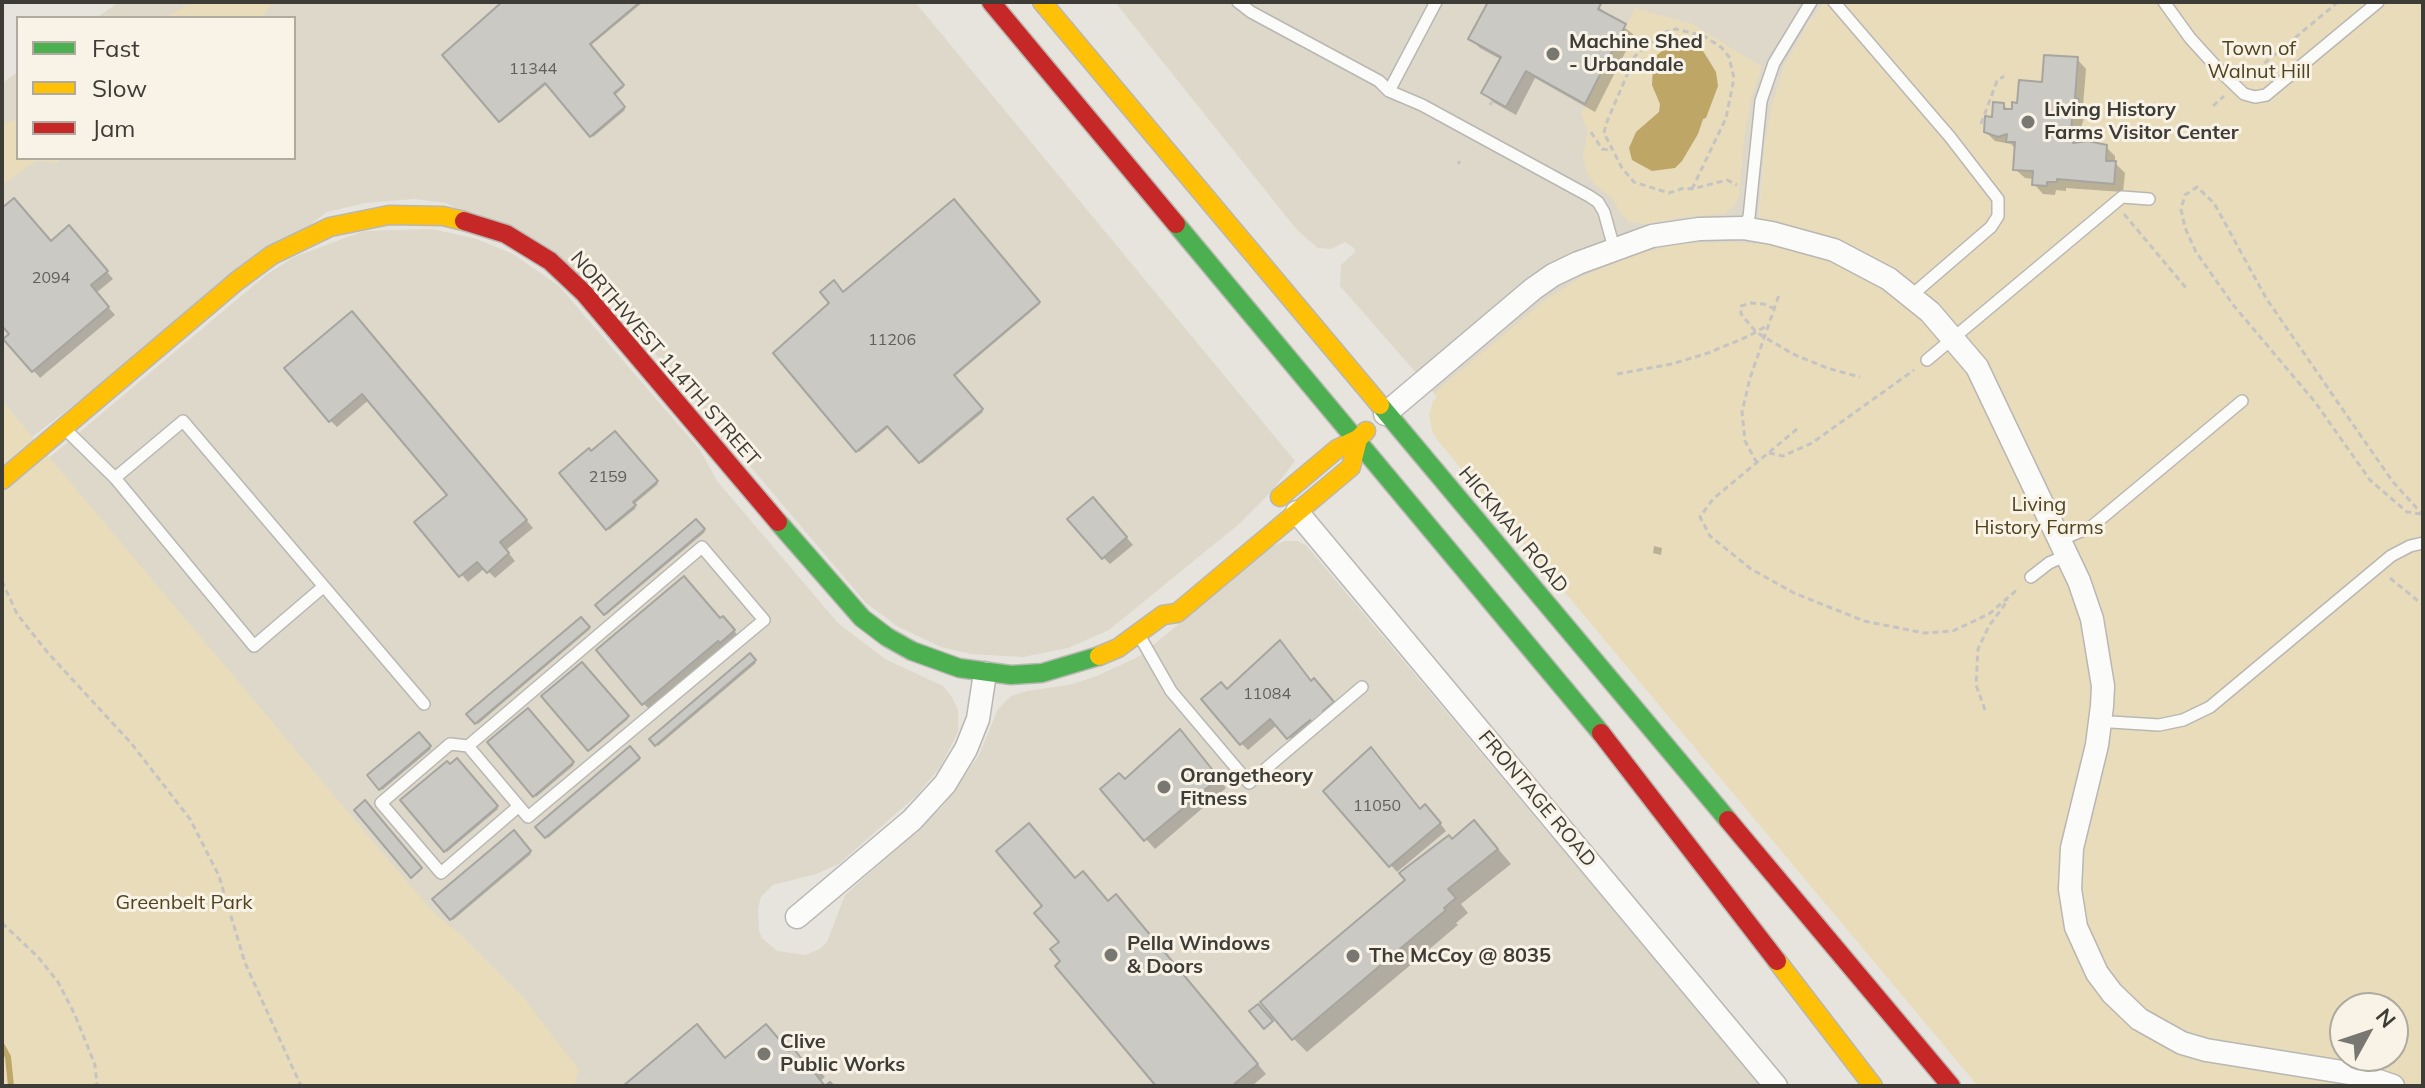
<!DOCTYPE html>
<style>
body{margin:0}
#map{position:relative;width:2425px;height:1088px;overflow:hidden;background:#e7e4dd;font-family:Mulish,sans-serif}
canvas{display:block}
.frame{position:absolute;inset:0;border:4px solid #3e3c37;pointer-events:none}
.legend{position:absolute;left:16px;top:16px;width:280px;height:144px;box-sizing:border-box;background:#f8f3e6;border:2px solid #aeaaa0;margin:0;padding:10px 14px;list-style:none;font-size:24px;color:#3e3c37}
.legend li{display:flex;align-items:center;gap:16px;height:40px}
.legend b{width:40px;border:2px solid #aeaaa0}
.north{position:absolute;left:2329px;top:992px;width:80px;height:80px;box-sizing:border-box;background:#f8f3e6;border:2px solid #aeaaa0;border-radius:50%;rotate:50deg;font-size:22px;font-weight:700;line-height:32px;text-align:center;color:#3e3c37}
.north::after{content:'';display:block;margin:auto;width:28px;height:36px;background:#797771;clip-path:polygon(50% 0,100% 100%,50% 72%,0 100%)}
</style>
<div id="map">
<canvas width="2425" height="1088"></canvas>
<div class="frame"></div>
<ul class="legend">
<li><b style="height:10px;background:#4caf50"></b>Fast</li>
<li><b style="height:10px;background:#ffc107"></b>Slow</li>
<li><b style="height:10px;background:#c62828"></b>Jam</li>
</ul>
<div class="north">N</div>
</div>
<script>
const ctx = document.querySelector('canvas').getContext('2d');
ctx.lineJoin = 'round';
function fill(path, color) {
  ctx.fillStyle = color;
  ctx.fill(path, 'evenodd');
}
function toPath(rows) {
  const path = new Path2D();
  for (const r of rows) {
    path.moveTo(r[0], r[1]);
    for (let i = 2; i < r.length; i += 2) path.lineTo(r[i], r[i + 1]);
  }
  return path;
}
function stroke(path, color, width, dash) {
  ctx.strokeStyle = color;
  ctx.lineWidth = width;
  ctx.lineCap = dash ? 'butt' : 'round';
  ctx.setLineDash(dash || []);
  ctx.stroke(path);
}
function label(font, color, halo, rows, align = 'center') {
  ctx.font = font + ' Mulish,sans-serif';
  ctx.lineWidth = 6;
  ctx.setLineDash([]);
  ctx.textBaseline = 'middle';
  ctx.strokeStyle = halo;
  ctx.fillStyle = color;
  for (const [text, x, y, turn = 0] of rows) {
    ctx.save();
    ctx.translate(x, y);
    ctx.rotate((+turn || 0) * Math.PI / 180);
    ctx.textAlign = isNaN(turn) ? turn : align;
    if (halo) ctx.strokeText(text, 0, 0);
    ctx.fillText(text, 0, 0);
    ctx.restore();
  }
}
const built = toPath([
 [119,2,915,2,1295,461,1271,492,1239,524,1109,630,1068,648,1023,657,971,654,941,647,897,626,866,603,595,283,446,203,414,199,365,203,327,212,32,437,2,401,2,83,18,72,18,158,294,158,294,18,96,18],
 [1115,2,1825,2,1808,23,1784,67,1765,142,1755,257,1447,408,1340,286,1341,265,1355,252,1354,248,1345,242,1331,249,1318,248,1297,230],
 [432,229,477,239,513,254,559,286,700,450,717,481,838,623,885,659,943,686,952,697,958,710,958,732,941,766,917,795,839,864,816,874,773,885,761,897,758,908,759,930,762,938,777,951,805,955,820,949,827,942,845,895,943,806,979,755,998,709,1011,696,1027,691,1069,685,1097,676,1140,656,1273,546,1284,541,1297,541,1306,545,1761,1086,578,1086,49,458,266,275,294,257,364,231]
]);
const green = toPath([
 [191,2,273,2,262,18,165,18],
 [1825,2,2423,2,2423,1086,1978,1086,1438,441,1432,431,1429,415,1433,401,1437,397,1434,393,1544,301,1583,276,1636,254,1679,244,1731,242,1757,244,1765,142,1772,104,1784,67,1808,24],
 [2345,1008,2393,1008,2393,1056,2345,1056],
 [1635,8,1693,24,1762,67,1751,98,1744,139,1739,196,1734,207,1724,214,1685,217,1646,224,1630,222,1621,214,1612,198,1595,185,1586,171,1583,155,1588,132,1581,113],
 [1657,55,1708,56,1716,72,1718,86,1698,134,1636,163,1630,155,1636,132,1659,112,1660,104,1651,80],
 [18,119,18,158,62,158,58,162,36,161,2,185,2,124],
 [2,401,401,875,435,914,459,933,524,998,579,1070,575,1082,578,1086,2,1086]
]);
const water = toPath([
 [1674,42,1690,44,1703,51,1716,72,1718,86,1706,118,1703,119,1698,134,1682,161,1675,168,1652,171,1632,160,1629,148,1636,132,1659,112,1660,104,1652,85,1653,68,1657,55]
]);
const shadow = toPath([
 [505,2,643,2,590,46,624,87,614,96,625,110,593,137,548,83,501,122,445,55],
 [1492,2,1592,2,1634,35,1595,112,1535,78,1516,115,1493,102,1484,93,1502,60,1480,48,1470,38],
 [2077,59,2086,69,2083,106,2088,110,2087,118,2084,118,2081,128,2080,144,2106,147,2115,156,2115,163,2125,173,2123,192,2066,188,2066,191,2056,190,2055,195,2043,194,2034,184,2034,179,2025,178,2015,169,2017,150,2011,144,1995,141,1986,132,2003,105,2010,111],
 [954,201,1040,304,954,377,983,412,922,463,890,426,859,452,776,354],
 [2,211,51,243,76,235,113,279,96,293,115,315,40,378,6,339,12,334,2,323],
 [358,320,533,528,506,550,515,561,495,578,485,568,468,582,417,523,450,495,370,399,337,427,330,420],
 [615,433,658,484,633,505,636,508,609,530,561,473],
 [1100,506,1133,545,1110,564,1103,557],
 [696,522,705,532,606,615,598,605],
 [1654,546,1662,548,1661,555,1653,553],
 [720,620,732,628,742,641,653,713,643,703],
 [582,621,590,629,478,724,469,714],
 [752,657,756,663,658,746,652,739],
 [582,665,628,719,590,751,544,697],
 [1312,683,1321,688,1339,710,1329,719,1331,722,1321,730,1318,726,1296,744,1278,724,1248,750,1241,743,1228,692],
 [528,711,574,765,536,797,490,743],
 [419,735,431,749,382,790,370,776],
 [1189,741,1226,788,1155,849,1146,839,1125,781],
 [630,749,640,760,548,838,538,827],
 [457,761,498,809,447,852,403,801],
 [1326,791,1432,813,1446,831,1397,872],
 [513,833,531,854,453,920,435,899],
 [1487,836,1511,864,1461,904,1468,913,1456,923,1458,925,1307,1052,1293,1038,1452,841],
 [1075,880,1109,903,1125,906,1266,1074,1252,1086,1159,1086,1061,943],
 [790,1053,806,1065,812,1062,825,1077,820,1081,824,1086,626,1086,726,1060]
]);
const stream = toPath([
 [2,1046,8,1057,11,1086]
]);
const building = toPath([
 [502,2,640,2,590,44,624,85,614,93,625,107,590,137,545,83,499,122,442,55,502,2],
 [1488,2,1596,2,1601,4,1598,9,1626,24,1585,104,1526,71,1506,107,1481,93,1501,57,1468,39,1488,2],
 [2044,55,2078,57,2075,98,2079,99,2078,110,2075,109,2072,118,2071,136,2074,136,2073,143,2088,141,2107,145,2106,161,2116,161,2114,184,2057,179,2057,182,2047,182,2047,186,2032,185,2033,171,2013,170,2015,142,2006,142,2007,134,1998,137,1984,132,1985,116,1992,117,1993,102,2004,103,2004,109,2012,109,2012,102,2017,103,2019,80,2042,82,2044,55],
 [14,198,51,241,69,225,108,271,91,285,109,307,32,372,3,339,9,334,2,326,2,208,14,198],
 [954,199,1040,302,954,375,983,409,919,463,887,426,856,452,773,353,829,303,820,292,834,280,843,292,954,199],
 [352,311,527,520,500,542,509,553,487,573,477,562,459,577,414,522,447,495,362,394,329,422,284,368,352,311],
 [615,431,658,481,633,502,636,505,606,530,559,473,589,448,591,451,615,431],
 [1093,497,1127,537,1102,559,1067,519,1093,497],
 [696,519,705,529,604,615,595,605,696,519],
 [684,576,720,618,723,616,735,630,720,643,718,641,642,705,596,650,684,576],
 [581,617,590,627,475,724,466,714,581,617],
 [1280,640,1311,681,1314,678,1334,702,1323,711,1326,714,1313,724,1310,720,1287,739,1270,719,1240,745,1201,699,1221,682,1227,689,1280,640],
 [750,653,756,660,655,746,649,739,750,653],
 [582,662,629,716,588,751,541,696,582,662],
 [528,708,574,762,533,797,487,742,528,708],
 [1180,729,1219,778,1144,841,1100,789,1119,773,1125,779,1180,729],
 [419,732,431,746,379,790,367,775,419,732],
 [630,746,640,758,545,838,535,827,630,746],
 [1371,747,1420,809,1425,804,1441,823,1389,867,1323,791,1371,747],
 [457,758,498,806,444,852,400,800,447,761,450,764,457,758],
 [365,800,422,868,411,878,354,810,365,800],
 [1474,820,1498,849,1448,889,1456,898,1444,908,1446,910,1292,1040,1260,1002,1405,880,1399,873,1449,835,1452,839,1474,820],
 [1029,823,1075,878,1083,871,1108,901,1116,894,1258,1064,1232,1086,1156,1086,1055,966,1060,961,1050,949,1059,942,1034,913,1042,906,996,851,1029,823],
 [514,830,531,851,450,920,432,899,514,830],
 [1258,1004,1273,1021,1264,1029,1249,1011,1258,1004],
 [697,1024,725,1058,766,1024,789,1051,793,1048,805,1063,813,1060,817,1066,813,1071,825,1086,830,1082,834,1086,623,1086,697,1024]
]);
const path = toPath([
 [2249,76,2338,2],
 [1490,105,1492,102],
 [2213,106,2224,96],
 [1981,124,1997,81,2004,76],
 [1591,132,1602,149,1611,150],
 [1458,164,1460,161],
 [1692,189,1726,118,1734,78,1729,57,1722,48,1704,36,1676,29,1662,33,1635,56,1606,124,1604,133,1622,168,1634,182,1669,193,1684,188,1692,189,1727,180,1737,185],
 [2124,214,2186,288],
 [1775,309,1764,304,1751,303,1741,306,1741,314,1756,332,1793,354,1827,368,1860,377],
 [1617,374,1672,364,1708,353,1749,336,1768,325],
 [1797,429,1713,499,1700,517,1710,536,1751,569,1794,593,1864,621,1924,633,1953,631,1989,614,2019,588],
 [1769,453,1783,456,1812,443,1914,370],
 [1757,463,1745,441,1742,412,1750,378,1779,295],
 [2421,514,2407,512,2370,480,2315,402,2234,306,2196,252,2185,228,2181,209,2185,195,2197,187,2214,203,2266,298,2352,423,2393,482,2423,515],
 [2390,578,2423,605],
 [2,581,17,614,48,653,131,743,190,819,219,876,245,963,301,1086],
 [1985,710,1976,685,1978,649,1989,626,2008,600],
 [2,923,38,957,58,982,75,1015,95,1065,97,1086]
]);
const lane = toPath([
 [1238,2,1251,12,1379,81,1389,91,1422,105,1589,196,1598,202,1604,212,1614,248],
 [1834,2,1950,137,1998,199,1998,216,1991,227,1912,295],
 [2164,2,2190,38,2220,71,2244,94,2255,97,2266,95,2378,2],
 [1389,91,1436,2],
 [1743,228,1749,217,1761,101,1774,63,1811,2],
 [1927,360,2122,197,2149,199],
 [65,429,115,478,183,421,424,704],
 [115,478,254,646,323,587],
 [2060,540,2091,527,2242,401],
 [702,547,764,620,528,817,468,746,702,547],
 [2031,577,2049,563,2067,555],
 [1139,635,1171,691,1249,783,1362,687],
 [2100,719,2111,722,2159,725,2183,720,2210,707,2391,556,2410,546,2423,543],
 [468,746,450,744,381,803,441,873,519,806]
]);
const street = toPath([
 [1385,414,1533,289,1553,275,1578,263,1652,236,1699,229,1743,228,1772,233,1834,250,1889,279,1930,312,1977,367,2079,581,2092,619,2103,686,2102,706,2097,745,2072,848,2070,889,2076,927,2097,973,2112,993,2139,1019,2182,1043,2206,1050,2361,1075,2393,1086],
 [1297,512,1776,1086],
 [797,917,912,820,945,784,966,749,978,719,985,673]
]);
const fast = toPath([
 [1176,224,1601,733],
 [1380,405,1728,820],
 [778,522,862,618,887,637,912,651,959,668,1011,675,1042,673,1099,656]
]);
const slow = toPath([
 [1042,2,1380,405],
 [2,480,237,281,272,255,330,227,389,215,443,216,464,221],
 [1280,497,1337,449,1358,439,1366,431],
 [1099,656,1118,648,1163,615,1177,613,1351,467,1358,439],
 [1777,961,1873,1086]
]);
const jam = toPath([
 [991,2,1176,224],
 [464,221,506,234,550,261,584,293,778,522],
 [1601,733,1777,961],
 [1728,820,1951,1086]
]);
const markers = [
 [1553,54,8,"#797771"],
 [2028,122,8,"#797771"],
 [1164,787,8,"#797771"],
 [1111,955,8,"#797771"],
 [1353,956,8,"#797771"],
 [764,1054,8,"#797771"]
];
const numberNames = [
 ["11344",533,69],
 ["2094",51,278],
 ["11206",892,340],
 ["2159",608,477],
 ["11084",1267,694],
 ["11050",1377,806]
];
const poiNames = [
 ["Machine Shed",1569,42],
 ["- Urbandale",1569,65],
 ["Living History",2044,110],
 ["Farms Visitor Center",2044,133],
 ["Orangetheory",1180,776],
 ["Fitness",1180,799],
 ["Pella Windows",1127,944],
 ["& Doors",1127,967],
 ["The McCoy @ 8035",1369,956],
 ["Clive",780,1042],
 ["Public Works",780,1065]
];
const parkNames = [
 ["Town of",2259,49],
 ["Walnut Hill",2259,72],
 ["Living",2039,505],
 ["History Farms",2039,528],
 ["Greenbelt Park",184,903]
];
const streetNames = [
 ["NORTHWEST 114TH STREET",665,359,49],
 ["HICKMAN ROAD",1513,530,50],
 ["FRONTAGE ROAD",1537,799,50]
];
fill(built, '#ddd8ca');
fill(green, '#e9dcbb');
fill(water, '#bea766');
fill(shadow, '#0003');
stroke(stream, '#bea766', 6);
fill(building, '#cbc9c4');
stroke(building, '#a7a59f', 2);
stroke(lane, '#b9b7b2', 14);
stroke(street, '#b9b7b2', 25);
stroke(fast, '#b9b7b2', 21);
stroke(slow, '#b9b7b2', 21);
stroke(jam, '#b9b7b2', 21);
stroke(path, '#c5c4c2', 3, [6, 4]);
stroke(lane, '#fbfbfa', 11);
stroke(street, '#fbfbfa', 22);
stroke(fast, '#4caf50', 18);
stroke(slow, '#ffc107', 18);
stroke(jam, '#c62828', 18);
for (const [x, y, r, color] of markers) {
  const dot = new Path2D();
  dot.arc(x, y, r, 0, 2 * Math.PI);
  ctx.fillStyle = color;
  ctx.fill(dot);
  stroke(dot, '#f8f3e6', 3);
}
label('16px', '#615f5a', null, numberNames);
label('bold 20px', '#3e3c37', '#f8f3e6', poiNames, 'left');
label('20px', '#51431e', '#f8f3e6', parkNames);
label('20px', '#3e3c37', '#f8f3e6', streetNames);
</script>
